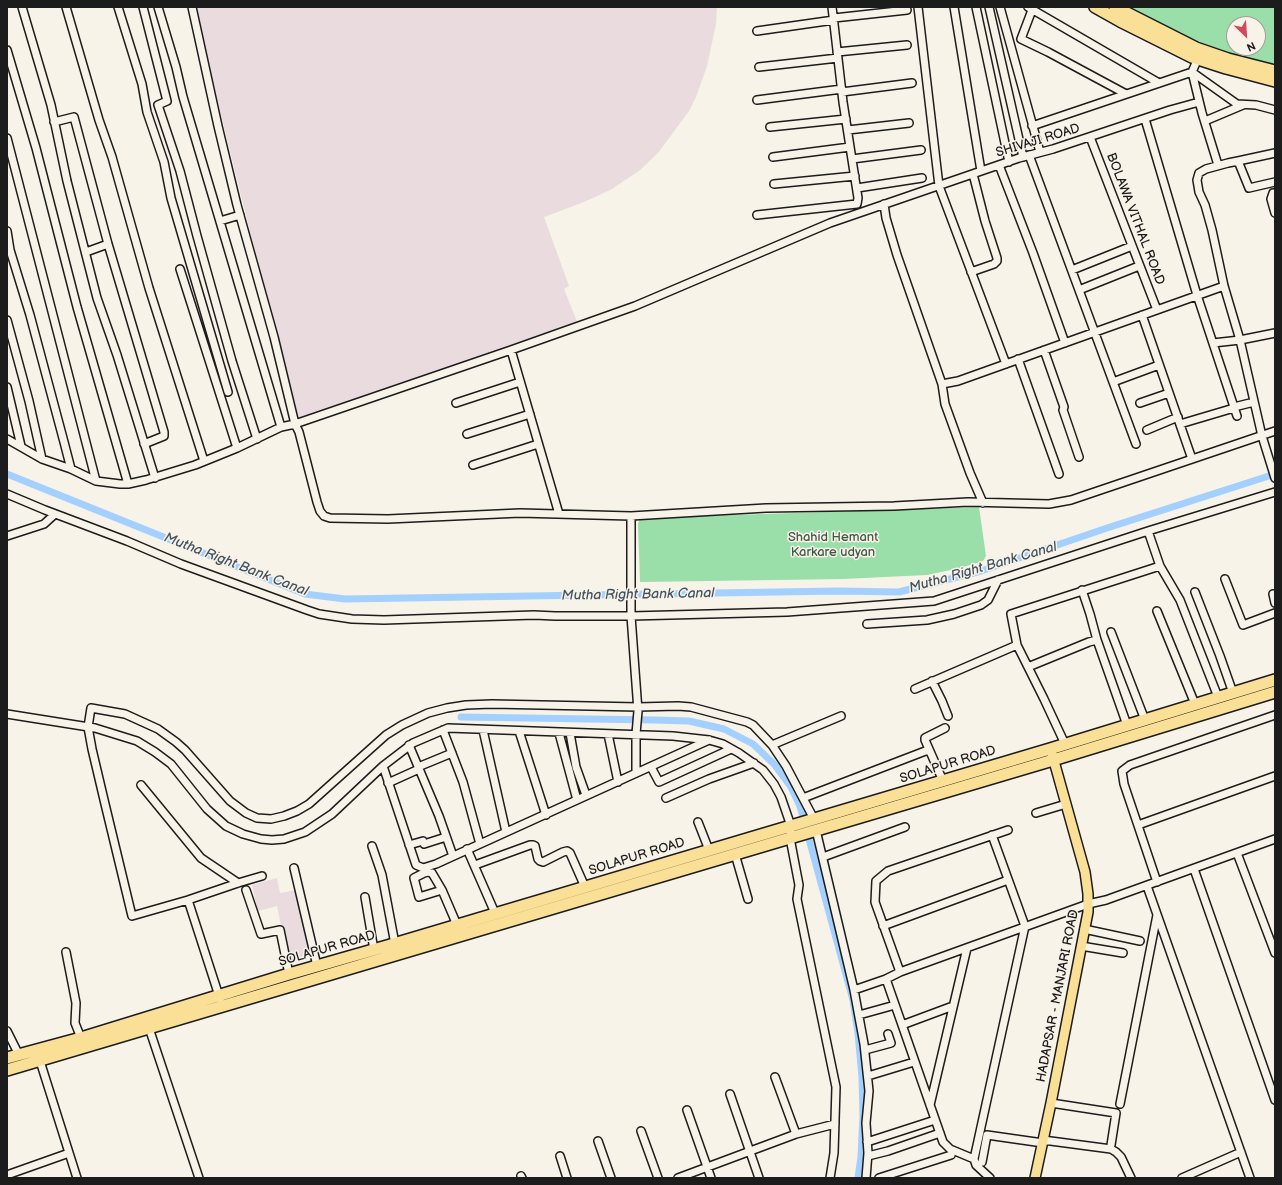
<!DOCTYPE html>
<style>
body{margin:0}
#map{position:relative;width:1282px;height:1185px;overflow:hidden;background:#f7f3e8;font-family:"Balsamiq Sans",sans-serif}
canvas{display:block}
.frame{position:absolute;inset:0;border:8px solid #1c1c1c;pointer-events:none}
.north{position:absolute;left:1226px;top:16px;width:40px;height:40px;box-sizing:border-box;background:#f7f3e8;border:1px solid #9f9d96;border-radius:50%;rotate:155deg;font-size:11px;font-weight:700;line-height:16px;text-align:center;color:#1c1c1c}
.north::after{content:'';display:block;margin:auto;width:14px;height:18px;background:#d1495b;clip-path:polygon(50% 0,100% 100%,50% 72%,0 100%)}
</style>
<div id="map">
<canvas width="1282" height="1185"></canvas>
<div class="frame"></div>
<div class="north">N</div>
</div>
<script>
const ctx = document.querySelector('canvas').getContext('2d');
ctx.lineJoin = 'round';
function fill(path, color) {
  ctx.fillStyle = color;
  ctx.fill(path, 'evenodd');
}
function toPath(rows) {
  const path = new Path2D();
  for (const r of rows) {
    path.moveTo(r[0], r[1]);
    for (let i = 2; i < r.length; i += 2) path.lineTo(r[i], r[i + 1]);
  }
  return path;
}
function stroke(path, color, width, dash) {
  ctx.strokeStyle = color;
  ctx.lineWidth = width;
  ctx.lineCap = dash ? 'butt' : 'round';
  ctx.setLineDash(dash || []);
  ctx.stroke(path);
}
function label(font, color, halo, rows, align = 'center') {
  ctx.font = font + ' "Balsamiq Sans",sans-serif';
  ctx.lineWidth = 3;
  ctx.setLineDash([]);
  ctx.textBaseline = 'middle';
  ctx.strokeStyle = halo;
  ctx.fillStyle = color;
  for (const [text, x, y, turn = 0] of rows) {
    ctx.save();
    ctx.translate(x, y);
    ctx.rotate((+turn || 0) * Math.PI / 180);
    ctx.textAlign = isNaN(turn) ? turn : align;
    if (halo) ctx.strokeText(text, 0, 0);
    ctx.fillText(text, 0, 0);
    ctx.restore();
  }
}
const built = toPath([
 [194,7,717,7,716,24,707,66,696,97,689,111,658,153,640,170,612,189,584,202,544,217,569,286,564,289,578,324,297,420],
 [277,878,280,893,297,890,312,956,288,961,277,906,258,911,252,885]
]);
const green = toPath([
 [1121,7,1275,7,1275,67,1217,50,1131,13],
 [1234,24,1258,24,1258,48,1234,48],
 [979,507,986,556,983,561,960,568,927,575,843,579,640,582,638,524,640,518]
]);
const canal = toPath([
 [7,474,305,594,345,599,838,591,899,592,981,571,1107,528,1275,474],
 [461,717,655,720,689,721,724,729,753,744,774,764,791,787,800,806,853,1000,858,1033,862,1077,863,1116,861,1157,858,1178]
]);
const minor = toPath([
 [22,7,51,105,67,181,97,298,117,355,155,478],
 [66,7,99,120,112,157,149,288,204,461],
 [118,7,142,84,147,112,164,162,171,198,228,392],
 [143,7,167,101,158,105,180,171,197,236,232,361,257,439],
 [158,7,176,67,183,97,281,427],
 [192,7,218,126,237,205,274,337,295,424,511,350,635,306,830,223,1019,158,1053,149,1170,110,1199,102],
 [918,7,939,186,1006,364],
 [954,7,981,171],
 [976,7,1009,162],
 [989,7,1023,157],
 [1000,7,1040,152],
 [1028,7,1159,83],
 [1032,10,1021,39,1048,52,1126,94],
 [834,18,907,10],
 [757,31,834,20],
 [7,50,36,148,77,307,128,484],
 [837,52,907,45],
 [1199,56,1192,72,1202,113,1218,165],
 [759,67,838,58],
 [842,92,912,83],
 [757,100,842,89],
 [1145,119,1197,295,1237,416],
 [1205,121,1243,105],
 [54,122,74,117,108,244,164,432,164,436,144,444],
 [1032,126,1192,72,1237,104,1256,105,1275,110],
 [770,127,846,119],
 [848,130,909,123],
 [1090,137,1157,310],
 [7,138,96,481],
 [1275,153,1238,161,1228,163,1206,169,1199,173,1197,180,1199,192,1205,205,1212,230,1224,286,1240,340,1262,436,1275,478],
 [1029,155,1136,444],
 [773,157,850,147],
 [852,159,921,150],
 [1238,161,1249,188,1275,182],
 [999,165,1033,253,1065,343],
 [774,184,855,176],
 [857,188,922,178],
 [1275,193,1273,193,1271,199,1275,213],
 [884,204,886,218,897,255,942,384],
 [757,215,857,204,858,198,843,102,832,7],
 [220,221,240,215],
 [7,231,10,250,30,315,64,442,71,469],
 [86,252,108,244],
 [180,269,237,448],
 [1072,270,1132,246],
 [971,272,994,264,997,261,997,258,985,221,973,174],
 [1079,290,1139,266],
 [1142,315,1192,459],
 [7,320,29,401,42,459],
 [1213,343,1240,340,1275,333],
 [511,350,559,514],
 [1044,350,1064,407,1063,410,1079,457],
 [1018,359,1059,474],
 [1113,382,1159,365],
 [7,387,21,446],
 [456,403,520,382],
 [1140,403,1169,393],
 [1234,407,1254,402],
 [1180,424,1234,408],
 [1147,430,1178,417],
 [467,434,530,414],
 [7,439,42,459,71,469,96,481,120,484,128,484,146,480,195,465,237,448,281,427,295,424,299,432,317,502,320,511,324,516,330,518,388,519,520,513,631,516,766,508,894,506,968,502,1049,504,1071,500,1275,431],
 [473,465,538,444],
 [7,494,45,510,127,541,181,564,307,610,319,614,352,619,384,620,534,615,555,616,631,616,787,612,934,601,1148,531,1275,492],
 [983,503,970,473,945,404,942,384,958,381,1224,286],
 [631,516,631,616,638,711,636,734,636,773],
 [1148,531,1160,566,1180,600,1218,697],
 [7,536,44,524,55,514],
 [1225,579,1243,625,1275,613],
 [1082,590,1090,614,1097,640,1127,725],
 [1195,592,1220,656,1233,693],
 [1275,594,1273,594,1275,603],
 [1157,611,1195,704],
 [867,624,927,620,954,614,981,605,988,600,998,580],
 [1111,632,1145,720],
 [1028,667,1089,642,1097,640],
 [932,681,942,701,948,716],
 [915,689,1017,645],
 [7,714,95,728,137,741,155,752,171,764,207,809,226,826,243,834,261,839,272,840,284,839,305,832,332,814,383,766,413,743,448,728,673,736,709,740,723,744,739,753,763,770,774,784,781,797,791,826,790,838,799,885,797,899,836,1087,834,1153,830,1178],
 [443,730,463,782,480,844],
 [483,730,506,832],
 [519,731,546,815],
 [559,733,577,800],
 [570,733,576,767,586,795],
 [608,734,618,782],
 [1065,744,1044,699,1017,645,1011,614,1160,566],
 [409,745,439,816,453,856],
 [772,745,841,716],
 [383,766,416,865,423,868,436,864,557,809,709,740],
 [418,767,452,753],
 [651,767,659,782,731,749],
 [943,781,925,740,925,738,945,728],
 [388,783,419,769],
 [141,785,201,858,238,883],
 [666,798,709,779,754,763],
 [803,798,928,750],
 [1036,813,1066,804],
 [698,822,709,850],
 [1138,825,1275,776],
 [816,830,854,990,864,1044,869,1091,866,1123,868,1153,866,1178],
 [409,845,423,841,424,844,446,837],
 [372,846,382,875,395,944],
 [467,849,495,913],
 [1237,853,1275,953],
 [735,854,748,899],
 [823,857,905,827],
 [475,865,530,845,533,845,535,846,538,859,540,861,543,862,563,852,567,851,570,853,585,887],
 [294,868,317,966],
 [1194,869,1275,1100],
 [262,876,238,883,188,900,132,916,105,804,92,749,88,727,91,708,125,714,158,729,176,742,185,750,230,801,246,813,257,818,271,819,284,816,297,811,309,804,386,735,402,725,428,713,447,708,466,705,492,704,638,707,678,706,691,707,747,722,753,725,772,745,786,766,814,819],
 [1157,882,1124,784,1122,771,1130,765,1275,715],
 [1147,886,1250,1178],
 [246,890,261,934,280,930,289,974],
 [442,890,419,897,414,878,424,873,428,872,432,873,442,890,457,925],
 [365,897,374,950],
 [188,900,220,999],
 [883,926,1008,880],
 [1084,929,1140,941],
 [1081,946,1123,953],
 [66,952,76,1003,75,1023,81,1038],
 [900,972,875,902,876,881,888,871,1008,830],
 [886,979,943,1142,950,1149,974,1159],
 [854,990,886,979,900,972,1088,904,1106,900,1275,839],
 [859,1015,895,1005],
 [902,1025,953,1006],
 [149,1028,199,1178],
 [7,1031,19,1055],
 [865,1050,891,1043,888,1034],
 [40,1061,77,1178],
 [868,1076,914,1062],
 [775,1077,796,1134],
 [730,1094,759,1178],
 [1051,1103,1116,1113,1111,1145],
 [1120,1104,1157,915],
 [930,1105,967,948],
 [687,1110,711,1178],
 [641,1131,658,1178],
 [1043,1140,1111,1149,1116,1152,1121,1157,1131,1178],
 [598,1141,611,1178],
 [867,1142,935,1120],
 [560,1156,567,1178],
 [868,1156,888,1151,940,1133],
 [982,1162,987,1135,1043,1143],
 [7,1175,69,1153],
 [521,1176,522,1178],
 [678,1178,796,1134,835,1124],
 [879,1178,951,1155],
 [990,1178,976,1165,974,1159,1025,926,992,835],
 [1182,1178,1241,1152]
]);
const major = toPath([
 [1035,1178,1051,1103,1088,912,1088,894,1085,872,1052,754]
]);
const highway = toPath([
 [1095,7,1120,21,1192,57,1226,68,1275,81],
 [1115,7,1196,48,1228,59,1275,71],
 [7,1058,81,1038,289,974,387,946,1050,749,1275,680],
 [7,1070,1053,760,1275,692]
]);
const streetNames = [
 ["SHIVAJI ROAD",1038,141,-17],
 ["BOLAWA VITHAL ROAD",1135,219,69],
 ["SOLAPUR ROAD",948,765,-17],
 ["SOLAPUR ROAD",637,857,-17],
 ["SOLAPUR ROAD",327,949,-16],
 ["HADAPSAR - MANJARI ROAD",1058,996,-79]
];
const parkNames = [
 ["Shahid Hemant",833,538],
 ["Karkare udyan",833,553]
];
const waterNames = [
 ["Mutha Right Bank Canal",236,565,21],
 ["Mutha Right Bank Canal",983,568,-16],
 ["Mutha Right Bank Canal",638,595,-1]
];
fill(built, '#eadbde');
fill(green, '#9adeaa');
stroke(canal, '#a3d0fe', 7);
stroke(minor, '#1c1c1c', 10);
stroke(major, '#1c1c1c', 12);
stroke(highway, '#1c1c1c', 14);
stroke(minor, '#f7f3e8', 7);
stroke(major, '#fadf96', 9);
stroke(highway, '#fadf96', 11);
label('13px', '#1c1c1c', '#f7f3e8', streetNames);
label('13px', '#425647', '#f7f3e8', parkNames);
label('italic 14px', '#445260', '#f7f3e8', waterNames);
</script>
